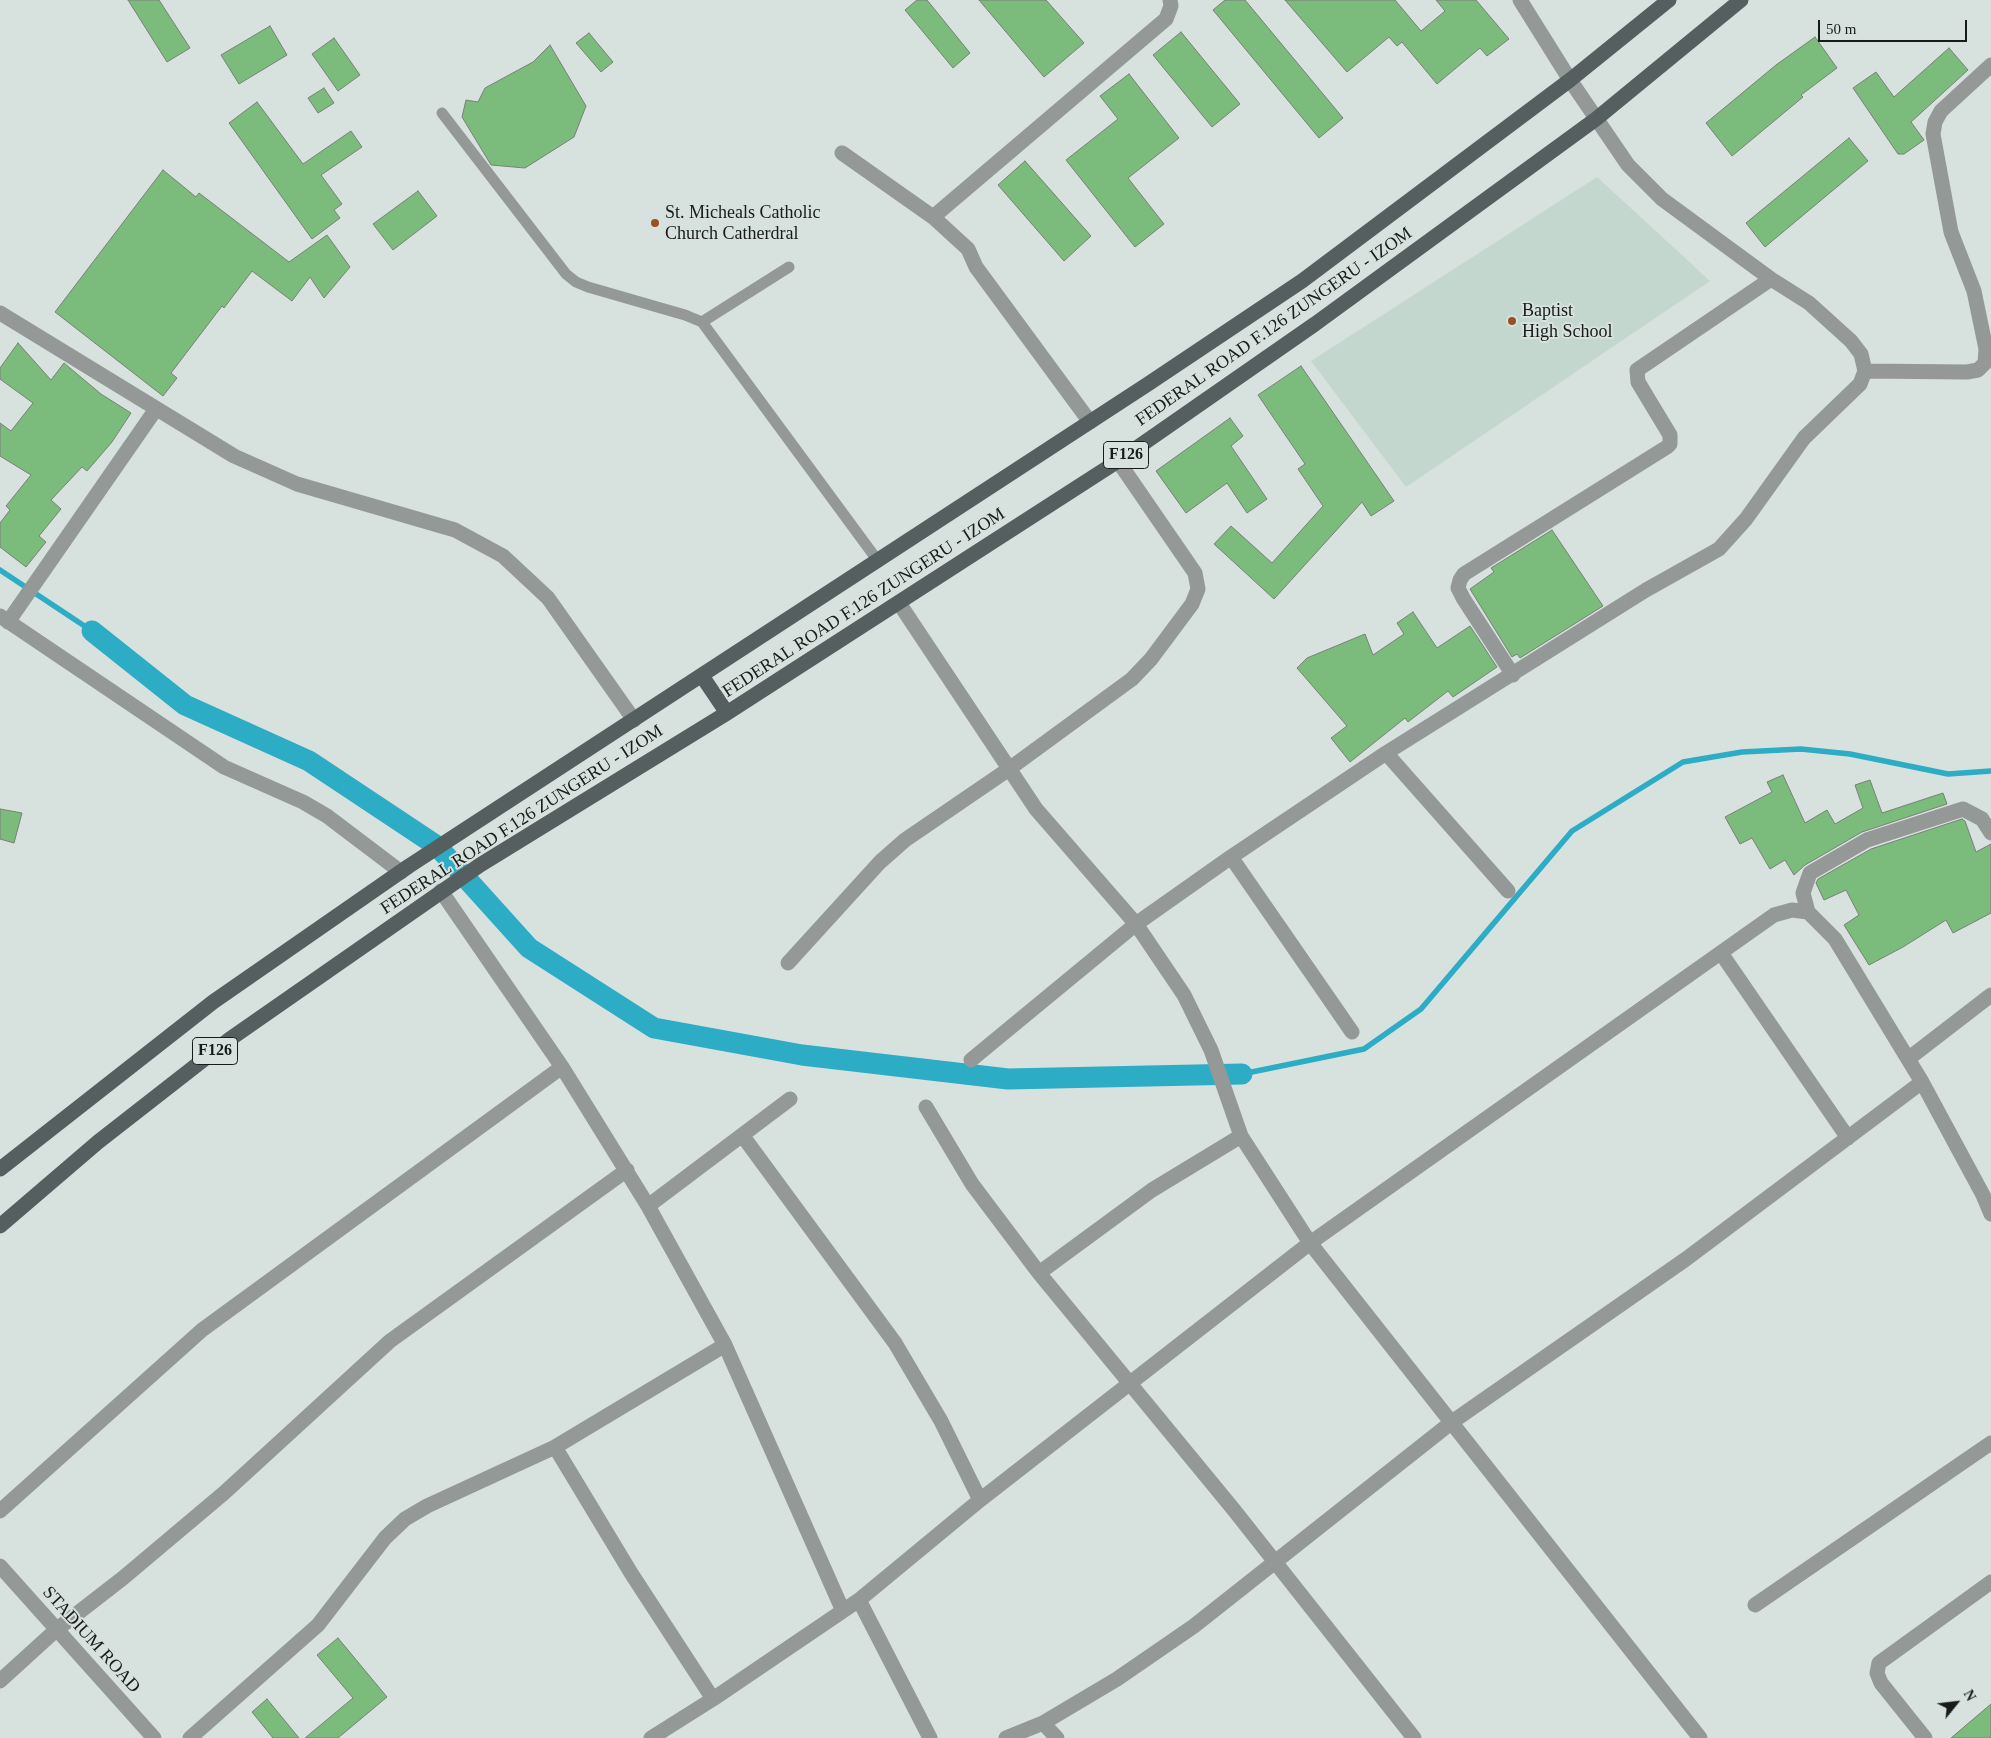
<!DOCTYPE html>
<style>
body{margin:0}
#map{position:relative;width:1991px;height:1738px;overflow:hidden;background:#d7e1dd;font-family:Georgia,serif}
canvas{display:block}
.north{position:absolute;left:1931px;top:1678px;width:50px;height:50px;-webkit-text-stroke:4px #d7e1dd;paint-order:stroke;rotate:61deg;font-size:14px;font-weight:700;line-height:20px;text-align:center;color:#171b19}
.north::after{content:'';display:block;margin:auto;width:18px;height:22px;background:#171b19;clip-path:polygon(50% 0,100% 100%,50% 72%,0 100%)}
.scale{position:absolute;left:1818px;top:20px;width:149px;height:22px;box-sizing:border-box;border:2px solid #171b19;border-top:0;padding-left:6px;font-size:15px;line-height:18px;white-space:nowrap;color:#171b19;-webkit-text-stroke:4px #d7e1dd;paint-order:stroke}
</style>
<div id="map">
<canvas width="1991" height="1738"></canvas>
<div class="north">N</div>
<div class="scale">50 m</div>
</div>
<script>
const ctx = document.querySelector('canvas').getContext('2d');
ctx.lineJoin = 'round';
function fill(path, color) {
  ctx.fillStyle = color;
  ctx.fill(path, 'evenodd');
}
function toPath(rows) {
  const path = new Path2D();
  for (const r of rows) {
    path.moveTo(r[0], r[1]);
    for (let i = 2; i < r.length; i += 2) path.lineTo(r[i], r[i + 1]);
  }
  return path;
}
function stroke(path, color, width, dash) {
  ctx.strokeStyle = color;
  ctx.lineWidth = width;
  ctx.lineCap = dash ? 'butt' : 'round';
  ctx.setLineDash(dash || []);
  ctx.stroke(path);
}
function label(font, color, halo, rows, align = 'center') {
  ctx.font = font + ' Georgia,serif';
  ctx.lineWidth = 4;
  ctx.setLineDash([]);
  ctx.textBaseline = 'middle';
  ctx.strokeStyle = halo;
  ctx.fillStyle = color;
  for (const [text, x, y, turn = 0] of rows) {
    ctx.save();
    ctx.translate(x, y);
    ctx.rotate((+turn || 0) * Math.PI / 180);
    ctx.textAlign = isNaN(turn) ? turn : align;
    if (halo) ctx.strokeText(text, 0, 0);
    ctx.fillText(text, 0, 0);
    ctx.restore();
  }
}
const built = toPath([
 [1597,177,1710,281,1406,487,1311,361]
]);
const stream = toPath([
 [0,570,92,631],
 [1242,1074,1364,1049,1421,1009,1572,831,1683,762,1742,752,1801,749,1850,754,1948,774,1991,771]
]);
const canal = toPath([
 [92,631,185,705,309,761,437,846,529,948,654,1028,802,1055,1008,1079,1242,1074]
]);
const building = toPath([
 [128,0,159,0,190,48,167,62,128,0],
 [917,0,927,0,970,53,953,68,905,10,917,0],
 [979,0,1046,0,1084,43,1044,77,979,0],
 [1225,0,1245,0,1343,118,1319,138,1213,10,1225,0],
 [1285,0,1395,0,1421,31,1445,11,1436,0,1476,0,1509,39,1487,56,1480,48,1437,84,1402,42,1397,46,1389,37,1347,72,1285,0],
 [270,26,287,55,239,84,221,55,270,26],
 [1181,32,1240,104,1212,127,1153,55,1181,32],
 [589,33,613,62,601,72,576,43,589,33],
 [1815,37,1837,68,1801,95,1803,97,1732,156,1706,123,1776,65,1815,37],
 [334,38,360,75,338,91,312,54,334,38],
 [550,45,586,106,574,137,525,168,491,165,462,117,466,100,478,102,485,88,533,62,550,45],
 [1949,48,1968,70,1911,122,1924,140,1904,154,1898,154,1853,88,1876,72,1894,97,1949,48],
 [1129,74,1179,138,1128,178,1164,224,1135,247,1066,160,1118,119,1100,96,1129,74],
 [324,88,334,103,318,113,308,98,324,88],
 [257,102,303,164,351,131,362,147,321,175,342,204,334,210,340,218,312,239,229,123,257,102],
 [1849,138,1868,161,1765,247,1746,223,1849,138],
 [1025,161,1091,236,1064,261,998,185,1025,161],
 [163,170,196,197,199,193,289,262,327,235,350,267,324,298,310,277,292,301,252,271,224,308,222,306,171,373,177,378,163,396,55,312,163,170],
 [418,191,437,216,393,250,373,224,418,191],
 [18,343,51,380,64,363,101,394,131,413,112,442,87,471,82,467,51,500,61,509,39,536,46,542,26,567,0,547,0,523,10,510,6,506,31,475,0,456,0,423,11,431,33,403,0,379,0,368,18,343],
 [1301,366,1394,501,1371,516,1362,502,1274,599,1214,544,1231,526,1272,563,1323,506,1298,469,1305,464,1258,395,1301,366],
 [1230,418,1243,436,1231,446,1267,499,1247,513,1227,483,1186,513,1156,471,1230,418],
 [1552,530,1603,606,1520,658,1517,654,1512,657,1470,589,1494,572,1491,568,1552,530],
 [1413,612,1437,648,1470,626,1497,667,1453,697,1448,691,1408,722,1405,718,1350,762,1331,738,1347,726,1297,668,1307,658,1365,634,1373,655,1404,634,1397,623,1413,612],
 [1783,775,1805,823,1827,810,1835,824,1863,808,1855,785,1870,780,1882,813,1943,793,1947,804,1862,832,1805,865,1794,875,1785,860,1770,869,1752,838,1740,844,1725,817,1772,792,1767,782,1783,775],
 [0,809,22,813,14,843,0,839,0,809],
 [1962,819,1965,821,1976,852,1991,844,1991,913,1953,933,1946,920,1903,947,1869,965,1844,925,1859,915,1846,890,1824,900,1816,883,1818,879,1871,849,1962,819],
 [338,1638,387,1697,338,1738,305,1738,353,1698,317,1655,338,1638],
 [267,1699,299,1738,273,1738,252,1712,267,1699],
 [1991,1704,1991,1738,1951,1738,1991,1704]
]);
const lane = toPath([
 [442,113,566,274,576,282,588,287,685,315,702,322,878,561],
 [702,322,789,267]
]);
const street = toPath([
 [842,153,933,217,968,249,976,267,1090,422],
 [933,217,1166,19,1171,6,1170,0],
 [0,313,234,456,297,484,455,530,503,556,548,598,634,720],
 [1865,371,1967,372,1978,370,1985,363,1986,349,1974,291,1951,232,1933,134,1935,122,1941,111,1991,65],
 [899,603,1036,809,1136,924,1184,995,1211,1050,1241,1136,1310,1243,1700,1738],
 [0,616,224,767,303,802,327,816,401,872],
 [8,622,156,409],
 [1513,675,1463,598,1458,588,1460,580,1464,574,1667,447,1670,444,1670,435,1638,382,1637,370,1771,279],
 [1386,753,1508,891],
 [1231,857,1352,1032],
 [441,891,562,1067,648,1206,725,1345,843,1611],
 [1808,912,1803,893,1810,873,1867,840,1963,809,1982,819,1991,833],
 [1721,953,1848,1138],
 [788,963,880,862,905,840,1009,769,1132,679,1151,659,1192,604,1198,589,1195,573,1118,461],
 [1908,1059,1991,995],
 [971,1060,1136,924,1231,857,1386,753,1646,590,1719,549,1746,519,1804,438,1860,384,1865,371,1861,354,1851,341,1809,303,1771,279,1662,199,1628,165,1570,80,1520,0],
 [926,1107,972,1184,1039,1273,1234,1510,1414,1738],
 [742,1135,895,1343,941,1421,980,1500],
 [648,1206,790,1099],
 [1039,1273,1152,1190,1241,1136],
 [555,1447,631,1573,713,1699],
 [0,1511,202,1330,562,1067],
 [0,1566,154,1738],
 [859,1600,930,1738],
 [1755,1605,1991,1443],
 [0,1681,56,1630,123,1578,224,1493,390,1341,627,1170],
 [1043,1723,1057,1738],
 [190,1738,318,1625,385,1538,405,1519,427,1506,555,1447,725,1345],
 [651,1738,713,1699,859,1600,980,1500,1310,1243,1774,915,1792,910,1808,912,1835,939,1922,1082,1983,1195,1991,1214],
 [1006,1738,1043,1723,1117,1679,1194,1626,1452,1422,1686,1259,1922,1082],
 [1925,1738,1881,1683,1877,1673,1879,1663,1991,1582]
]);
const primary = toPath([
 [702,676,727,713],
 [0,1169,213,1002,409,866,1148,384,1302,281,1570,80,1669,0],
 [0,1226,98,1142,230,1039,480,865,727,713,1118,461,1315,324,1596,119,1741,0]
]);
const markers = [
 [655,223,5,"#965224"],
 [1512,321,5,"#965224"]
];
const shields = [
 [1126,455,45],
 [215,1051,45]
];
const shieldNames = [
 ["F126",1126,455],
 ["F126",215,1051]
];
const poiNames = [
 ["St. Micheals Catholic",665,213],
 ["Church Catherdral",665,234],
 ["Baptist",1522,311],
 ["High School",1522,332]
];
const streetNames = [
 ["FEDERAL ROAD F.126 ZUNGERU - IZOM",1274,327,-35],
 ["FEDERAL ROAD F.126 ZUNGERU - IZOM",864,603,-33],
 ["FEDERAL ROAD F.126 ZUNGERU - IZOM",522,820,-33],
 ["STADIUM ROAD",91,1640,48]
];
fill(built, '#c4d7cf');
stroke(stream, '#2cacc5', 5.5);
stroke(canal, '#2cacc5', 21);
fill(building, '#7bbb7c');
stroke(building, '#798079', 1);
stroke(lane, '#949998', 11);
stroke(street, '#949998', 15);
stroke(primary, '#565f5f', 15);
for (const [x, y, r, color] of markers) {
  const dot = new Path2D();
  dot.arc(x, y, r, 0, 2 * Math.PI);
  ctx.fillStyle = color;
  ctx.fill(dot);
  stroke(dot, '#d7e1dd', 2);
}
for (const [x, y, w] of shields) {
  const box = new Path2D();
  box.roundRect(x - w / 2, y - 13.5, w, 27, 4);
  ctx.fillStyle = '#d7e1dd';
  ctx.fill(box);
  stroke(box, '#171b19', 1);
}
label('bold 16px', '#171b19', null, shieldNames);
label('18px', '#171b19', '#d7e1dd', poiNames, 'left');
label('18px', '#171b19', '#d7e1dd', streetNames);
</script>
